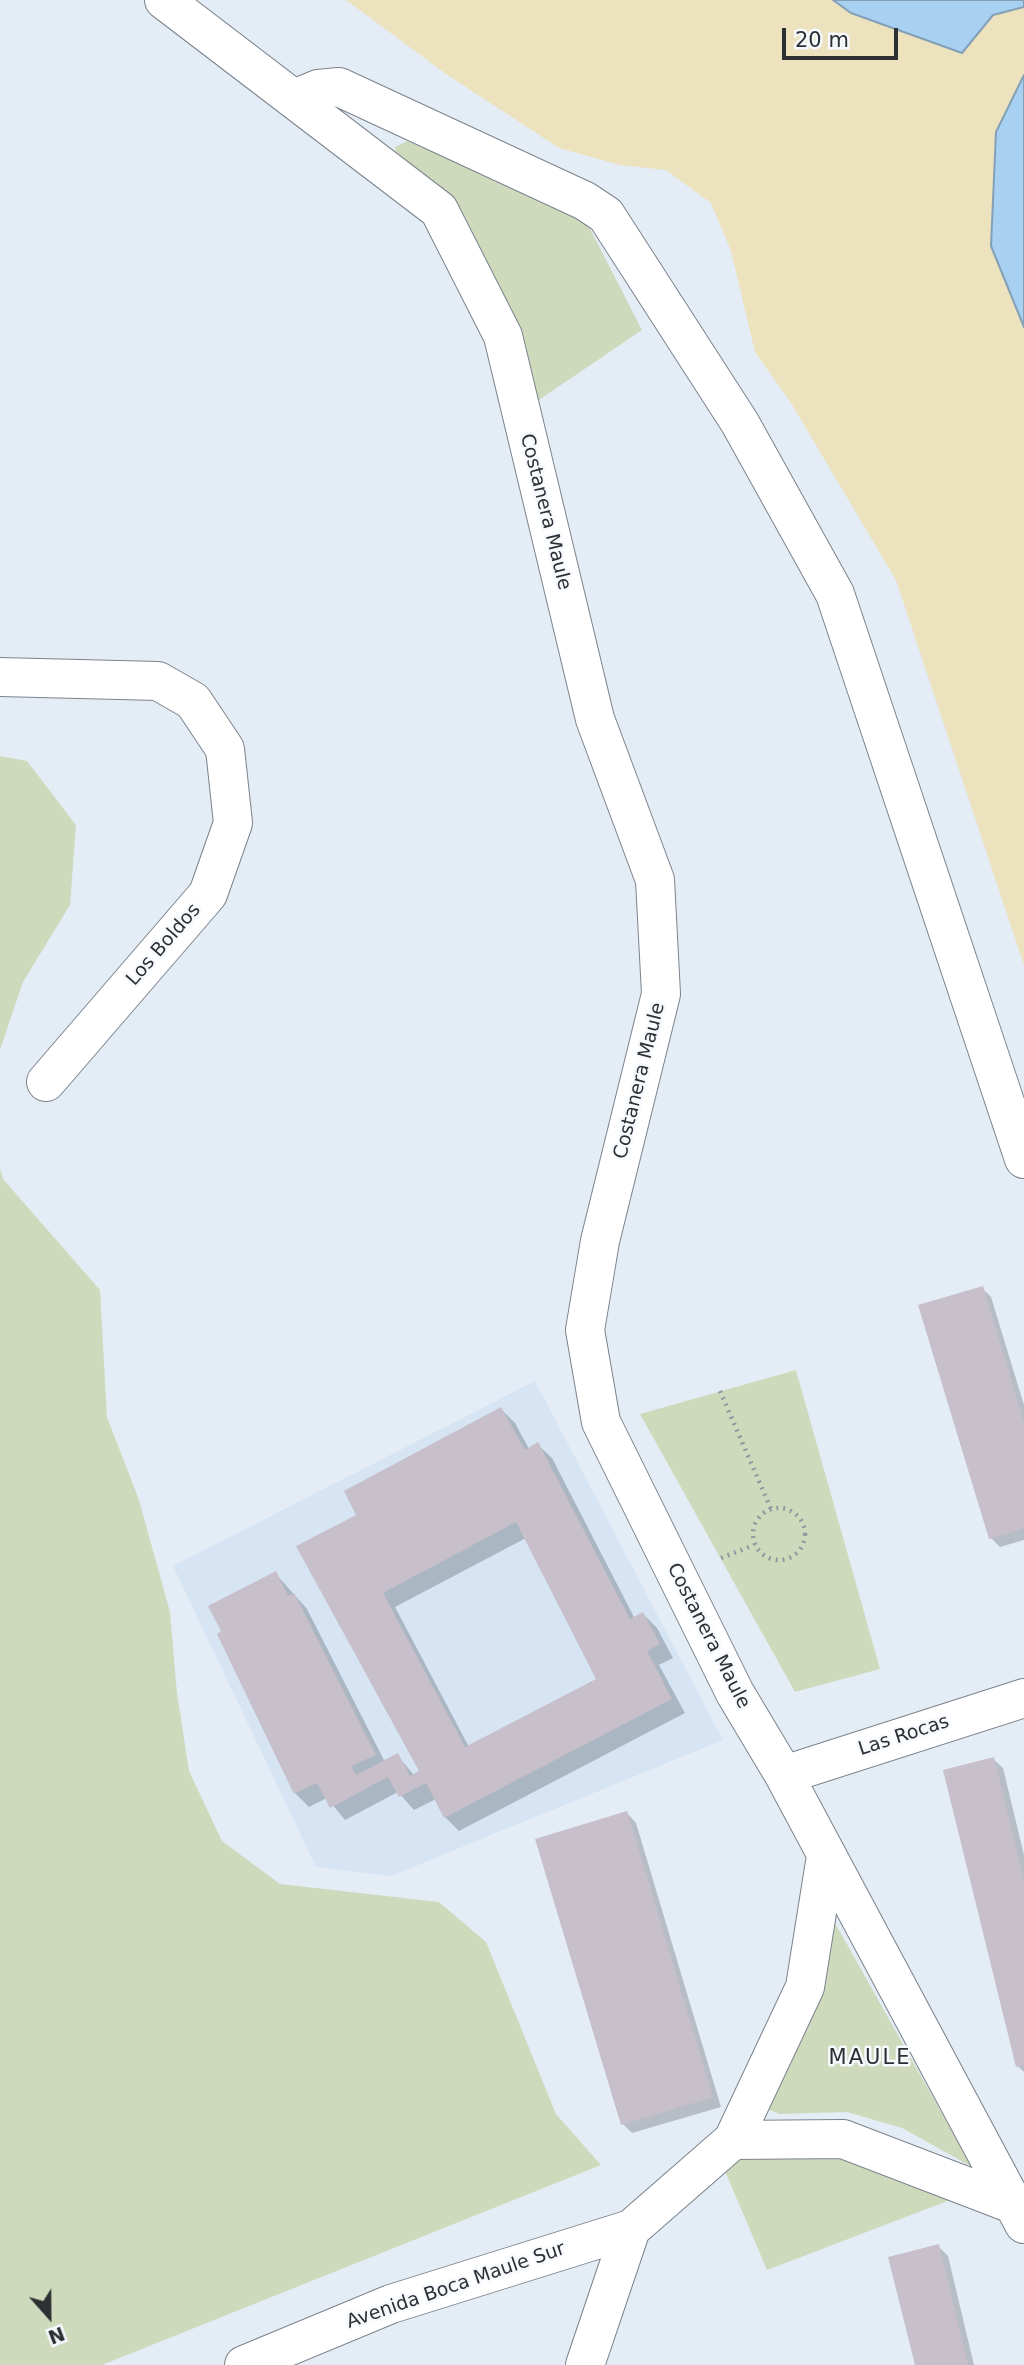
<!DOCTYPE html>
<style>
body{margin:0}
#map{position:relative;width:1024px;height:2365px;overflow:hidden;background:#e4edf6;font-family:"DejaVu Sans",sans-serif}
canvas{display:block}
.north{position:absolute;left:14px;top:2281px;width:70px;height:70px;-webkit-text-stroke:5px #f6f9fd;paint-order:stroke;rotate:159deg;font-size:19px;font-weight:700;line-height:28px;text-align:center;color:#2c3033}
.north::after{content:'';display:block;margin:auto;width:24px;height:32px;background:#2c3033;clip-path:polygon(50% 0,100% 100%,50% 72%,0 100%)}
.scale{position:absolute;left:782px;top:28px;width:116px;height:32px;box-sizing:border-box;border:4px solid #2c3033;border-top:0;padding-left:9px;font-size:21px;line-height:24px;white-space:nowrap;color:#2c3033;-webkit-text-stroke:5px #f6f9fd;paint-order:stroke}
</style>
<div id="map">
<canvas width="1024" height="2365"></canvas>
<div class="north">N</div>
<div class="scale">20 m</div>
</div>
<script>
const ctx = document.querySelector('canvas').getContext('2d');
ctx.lineJoin = 'round';
function fill(path, color) {
  ctx.fillStyle = color;
  ctx.fill(path, 'evenodd');
}
function toPath(rows) {
  const path = new Path2D();
  for (const r of rows) {
    if (r.length === 3) {
      path.moveTo(r[0] + r[2], r[1]);
      path.arc(r[0], r[1], r[2], 0, 2 * Math.PI);
      continue;
    }
    path.moveTo(r[0], r[1]);
    for (let i = 2; i < r.length; i += 2) path.lineTo(r[i], r[i + 1]);
  }
  return path;
}
function stroke(path, color, width, dash) {
  ctx.strokeStyle = color;
  ctx.lineWidth = width;
  ctx.lineCap = dash ? 'butt' : 'round';
  ctx.setLineDash(dash || []);
  ctx.stroke(path);
}
function label(font, color, halo, rows, align = 'center') {
  ctx.font = font + ' "DejaVu Sans",sans-serif';
  ctx.lineWidth = 5;
  ctx.setLineDash([]);
  ctx.textBaseline = 'middle';
  ctx.strokeStyle = halo;
  ctx.fillStyle = color;
  for (const [text, x, y, turn = 0] of rows) {
    ctx.save();
    ctx.translate(x, y);
    ctx.rotate((+turn || 0) * Math.PI / 180);
    ctx.textAlign = isNaN(turn) ? turn : align;
    if (halo) ctx.strokeText(text, 0, 0);
    ctx.fillText(text, 0, 0);
    ctx.restore();
  }
}
const built = toPath([
 [535,1381,723,1740,391,1876,316,1867,173,1566]
]);
const green = toPath([
 [407,141,583,215,642,330,533,404,396,157,395,147],
 [0,756,27,761,76,825,70,905,23,982,0,1050],
 [0,1168,3,1179,100,1290,107,1417,139,1500,170,1612,177,1693,189,1771,222,1841,280,1884,439,1902,486,1942,556,2114,601,2165,102,2365,0,2365],
 [796,1370,880,1669,795,1692,640,1414],
 [830,1914,972,2167,902,2128,847,2112,780,2114,767,2109],
 [838,2146,953,2199,767,2270,722,2164,727,2158]
]);
const sand = toPath([
 [346,0,833,0,851,13,962,53,993,15,1024,7,1024,75,996,132,991,246,1024,327,1024,965,896,580,791,403,755,352,731,251,711,203,666,170,620,165,559,148,446,74]
]);
const water = toPath([
 [833,0,1024,0,1024,7,993,15,962,53,851,13,833,0],
 [1024,75,1024,327,991,246,996,132,1024,75]
]);
const shadow = toPath([
 [982,1288,991,1297,1024,1405,1024,1540,1000,1547,991,1538],
 [501,1409,515,1423,529,1449,538,1445,552,1458,635,1619,643,1614,657,1628,673,1658,659,1665,685,1713,459,1831,445,1817,436,1799,414,1810,398,1792,345,1820,327,1798,309,1807,295,1793,275,1573,307,1609,385,1762,397,1755,414,1775,421,1772,358,1515],
 [526,1538,599,1679,469,1747,395,1607],
 [993,1759,1003,1768,1024,1855,1024,2072,1018,2066],
 [627,1813,636,1823,721,2107,632,2133,623,2124],
 [938,2246,948,2256,974,2365,917,2365]
]);
const building = toPath([
 [983,1286,1024,1423,1024,1528,989,1539,918,1305],
 [501,1407,525,1450,538,1442,630,1619,643,1612,660,1644,647,1651,672,1699,444,1818,426,1783,399,1797,388,1777,330,1808,317,1783,294,1794,217,1634,221,1631,208,1606,276,1571,288,1596,294,1593,376,1755,351,1766,356,1775,398,1753,410,1776,419,1771,296,1546,356,1515,344,1491],
 [516,1522,596,1679,465,1747,383,1593],
 [994,1757,1024,1880,1024,2065,1016,2067,943,1770],
 [627,1811,713,2097,621,2125,535,1839],
 [939,2244,968,2365,915,2365,888,2257]
]);
const path = toPath([
 [720,1391,771,1509],
 [779,1534,26],
 [721,1558,754,1545]
]);
const minor = toPath([
 [164,0,439,210,503,336,595,719,655,880,661,994,600,1241,585,1330,601,1422,735,1693,784,1775,1024,2224],
 [294,99,318,89,339,87,585,201,606,215,740,423,835,594,1024,1159],
 [0,677,158,681,193,701,225,749,233,823,208,894,46,1082],
 [784,1775,1024,1698],
 [733,2140,843,2139,1010,2203],
 [244,2365,391,2304,631,2229,733,2140,805,1987,826,1856],
 [585,2365,631,2229]
]);
const streetNames = [
 ["Costanera Maule",545,512,76],
 ["Los Boldos",164,945,-49],
 ["Costanera Maule",640,1081,-76],
 ["Costanera Maule",708,1636,63],
 ["Las Rocas",904,1736,-18],
 ["Avenida Boca Maule Sur",456,2286,-19]
];
const neighbourhoodNames = [
 ["MAULE",870,2059]
];
fill(built, '#d6e4f4');
fill(green, '#cfdabd');
fill(sand, '#ece2bd');
fill(water, '#a8d0f0');
stroke(water, '#83a0b7', 2);
fill(shadow, '#0003');
fill(building, '#c7bfc9');
stroke(minor, '#7b838c', 40);
stroke(path, '#92999f', 4.5, [2, 5]);
stroke(minor, '#fff', 38);
label('19px', '#2c3033', '#f6f9fd', streetNames);
ctx.letterSpacing = '2px';
label('21px', '#2c3033', '#f6f9fd', neighbourhoodNames);
ctx.letterSpacing = '0px';
</script>
